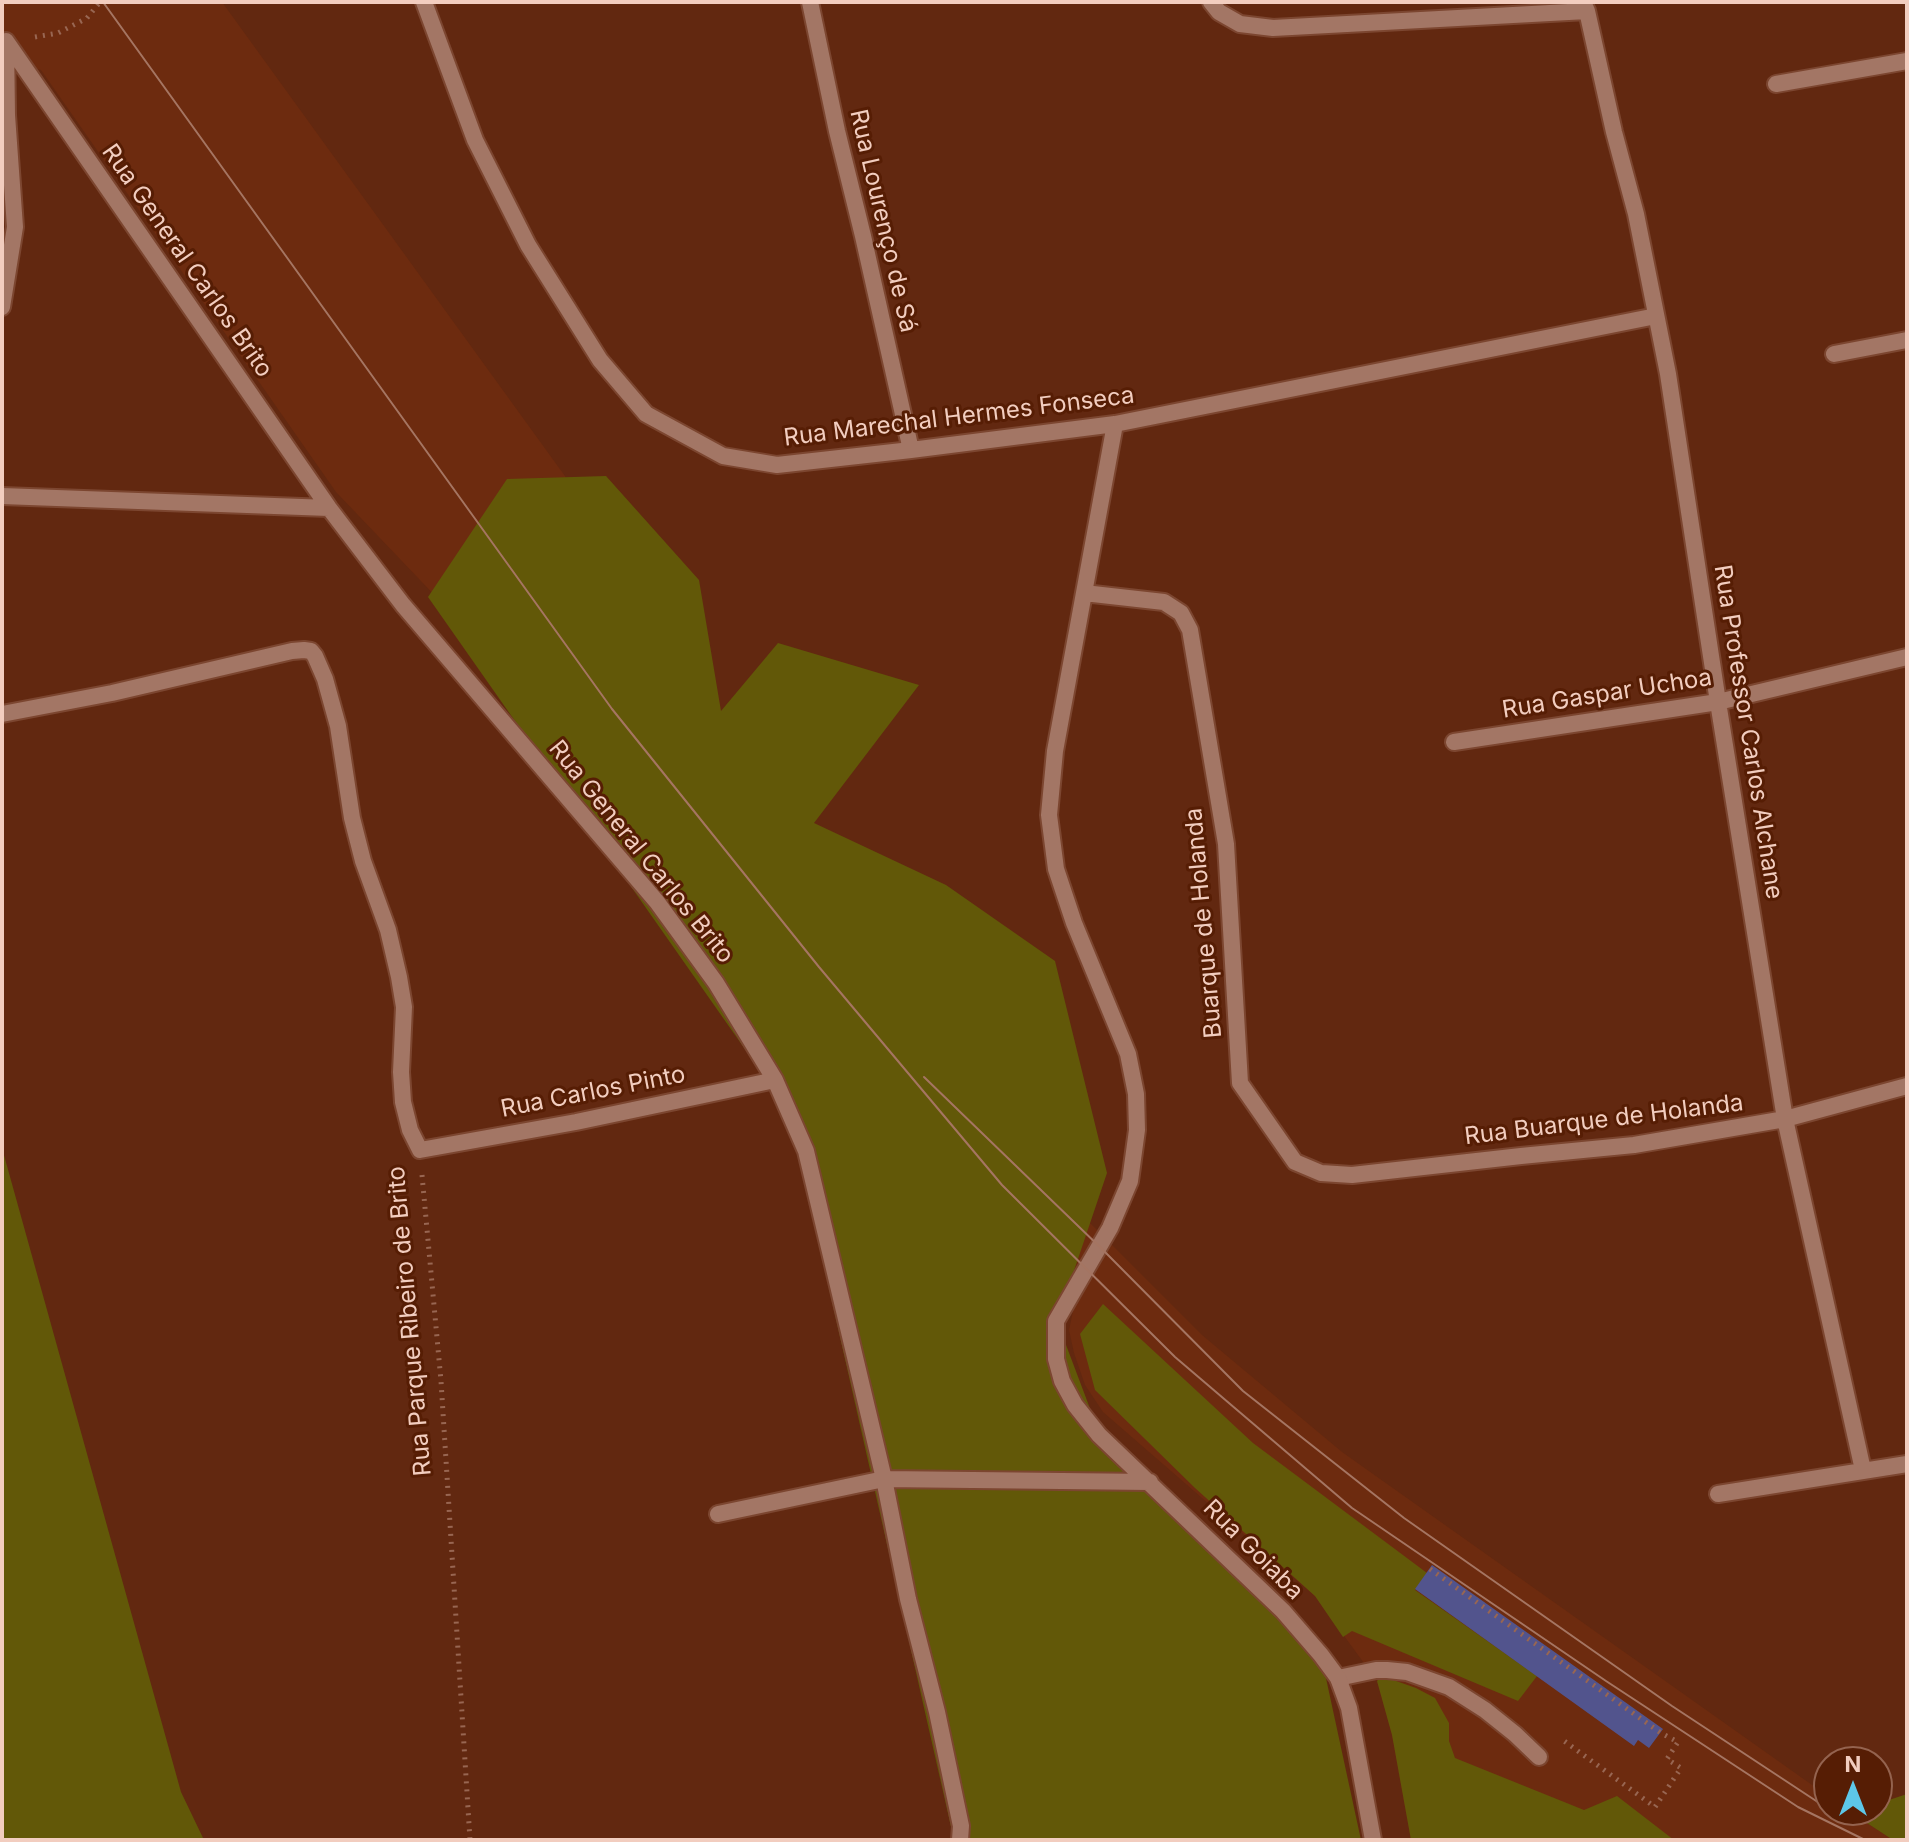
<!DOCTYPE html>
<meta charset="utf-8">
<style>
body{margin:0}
#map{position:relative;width:1909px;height:1842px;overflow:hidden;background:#622810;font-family:Inter,sans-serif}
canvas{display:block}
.frame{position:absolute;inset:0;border:4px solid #f2cdbf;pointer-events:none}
.north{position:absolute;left:1813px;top:1746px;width:80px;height:80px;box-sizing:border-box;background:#561d04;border:2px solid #94634f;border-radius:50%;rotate:0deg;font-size:22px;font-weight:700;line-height:32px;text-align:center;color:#f2cdbf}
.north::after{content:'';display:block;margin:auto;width:28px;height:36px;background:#5dc7e8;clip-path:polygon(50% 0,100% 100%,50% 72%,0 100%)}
</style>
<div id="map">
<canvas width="1909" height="1842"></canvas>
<div class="frame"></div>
<div class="north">N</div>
</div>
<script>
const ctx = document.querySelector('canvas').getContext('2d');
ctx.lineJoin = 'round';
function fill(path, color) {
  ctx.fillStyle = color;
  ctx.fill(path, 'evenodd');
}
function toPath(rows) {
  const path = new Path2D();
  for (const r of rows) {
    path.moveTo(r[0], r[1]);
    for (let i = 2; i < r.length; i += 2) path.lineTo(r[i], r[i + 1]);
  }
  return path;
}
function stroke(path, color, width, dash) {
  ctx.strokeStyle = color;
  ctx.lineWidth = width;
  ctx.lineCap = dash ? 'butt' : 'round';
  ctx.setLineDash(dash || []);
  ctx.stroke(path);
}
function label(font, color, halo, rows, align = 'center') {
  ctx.font = font + ' Inter,sans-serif';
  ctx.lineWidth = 6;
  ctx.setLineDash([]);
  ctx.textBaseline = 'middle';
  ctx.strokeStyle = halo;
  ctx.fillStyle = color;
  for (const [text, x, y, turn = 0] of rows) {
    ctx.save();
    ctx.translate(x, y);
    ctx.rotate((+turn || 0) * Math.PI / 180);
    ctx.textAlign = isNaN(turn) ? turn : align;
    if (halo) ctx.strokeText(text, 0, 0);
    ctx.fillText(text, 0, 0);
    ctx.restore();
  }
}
const built = toPath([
 [2,2,222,2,685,642,672,765,1072,1205,1202,1335,1342,1452,1829,1797,1829,1810,1847,1810,1893,1840,1411,1840,1392,1735,1377,1681,1315,1596,1103,1412,1085,1385,1074,1353,1069,1330,1075,1302,858,1183,505,669,336,492,41,70,2,62]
]);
const green = toPath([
 [606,476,699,580,721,711,778,643,919,685,814,823,946,885,1055,961,1107,1173,1057,1321,1100,1435,1321,1655,1361,1840,954,1840,789,1112,428,597,507,479],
 [2,1148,181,1792,204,1840,2,1840],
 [1103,1304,1253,1443,1427,1573,1415,1590,1537,1676,1518,1701,1352,1631,1343,1637,1315,1596,1195,1488,1095,1390,1080,1334],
 [1382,1676,1416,1688,1435,1698,1449,1723,1449,1741,1455,1758,1584,1810,1617,1796,1674,1840,1411,1840,1392,1735,1377,1681],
 [1907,1794,1907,1840,1893,1840,1850,1812,1857,1810,1877,1810,1877,1804]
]);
const building = toPath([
 [1432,1565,1663,1729,1649,1748,1638,1740,1634,1746,1415,1589]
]);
const path = toPath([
 [35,37,58,33,87,18,100,2],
 [422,1175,441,1381,470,1840],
 [1430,1569,1661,1733,1678,1742,1667,1759,1681,1768,1655,1807,1560,1738]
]);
const service = toPath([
 [1338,1678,1376,1670,1387,1670,1407,1672,1449,1687,1485,1710,1515,1734,1539,1757]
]);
const minor = toPath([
 [424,2,475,140,528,245,600,360,646,414,723,456,777,465,911,450,1115,424,1656,316],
 [810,2,837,131,863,236,911,450],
 [1211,2,1219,12,1240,24,1273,28,1587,11],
 [1583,2,1587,11,1614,132,1636,214,1668,374,1718,702,1785,1119,1863,1470],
 [6,41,329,508,403,605,657,902,716,983,775,1080,806,1151,884,1479,718,1514],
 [1776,84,1907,61],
 [2,307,15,227,7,115,6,41],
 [1834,354,1907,340],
 [1115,424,1055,751,1049,815,1056,869,1074,923,1128,1054,1136,1094,1137,1130,1130,1181,1110,1228,1056,1321,1056,1359,1062,1381,1075,1405,1099,1435,1283,1611,1321,1655,1338,1678,1349,1708,1373,1840],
 [2,496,329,508],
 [1084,593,1164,602,1181,613,1190,630,1226,844,1240,1083,1295,1162,1321,1173,1352,1175,1521,1156,1634,1145,1785,1119,1907,1086],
 [2,714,112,693,292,651,304,650,311,651,315,656,325,679,338,726,352,818,363,861,388,930,399,977,404,1007,401,1072,403,1102,410,1130,420,1150,576,1122,775,1080],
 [1454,742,1718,702,1907,657],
 [1718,1494,1907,1464],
 [960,1840,961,1826,937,1712,908,1599,884,1479,1150,1482]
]);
const tram = toPath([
 [103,2,612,709,819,967,1002,1185,1175,1357,1352,1508,1606,1681,1798,1807,1865,1840],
 [924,1077,1104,1251,1243,1391,1404,1518,1672,1706,1839,1816]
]);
const streetNames = [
 ["Rua Lourenço de Sá",883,221,77],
 ["Rua General Carlos Brito",187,261,55],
 ["Rua Marechal Hermes Fonseca",959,417,-7],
 ["Rua Gaspar Uchoa",1607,694,-9],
 ["Rua Professor Carlos Alchane",1748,732,81],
 ["Rua General Carlos Brito",641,852,51],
 ["Buarque de Holanda",1204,923,-95],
 ["Rua Carlos Pinto",593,1092,-11],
 ["Rua Buarque de Holanda",1604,1120,-7],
 ["Rua Parque Ribeiro de Brito",410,1321,-95],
 ["Rua Goiaba",1253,1550,45]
];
fill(built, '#6d2b0f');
fill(green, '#625808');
fill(building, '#52548d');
stroke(service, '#7c4630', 20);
stroke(minor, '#7c4630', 20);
stroke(path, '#986652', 5, [2, 6]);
stroke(service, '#a37665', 16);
stroke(minor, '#a37665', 16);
stroke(tram, '#a57562', 2);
label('24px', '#f2cdbf', '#561d04', streetNames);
</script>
